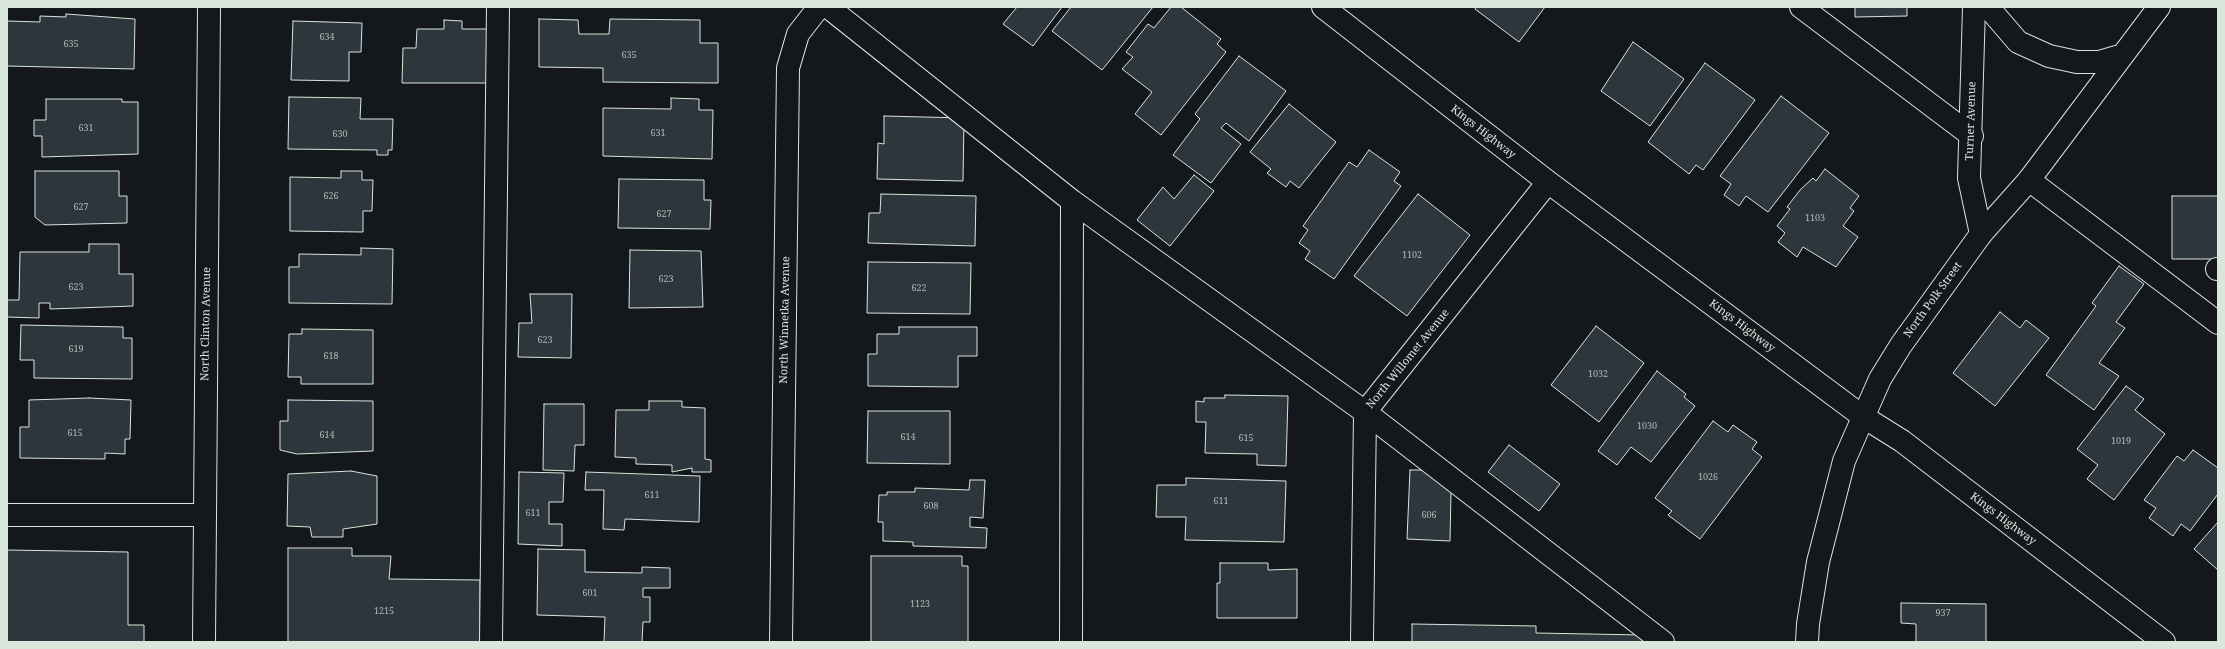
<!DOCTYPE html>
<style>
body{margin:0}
#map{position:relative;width:2225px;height:649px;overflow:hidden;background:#14181c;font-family:"Noto Serif",serif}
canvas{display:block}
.frame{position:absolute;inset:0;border:8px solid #d8e6dc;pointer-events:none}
</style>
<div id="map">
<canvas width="2225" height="649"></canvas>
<div class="frame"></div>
</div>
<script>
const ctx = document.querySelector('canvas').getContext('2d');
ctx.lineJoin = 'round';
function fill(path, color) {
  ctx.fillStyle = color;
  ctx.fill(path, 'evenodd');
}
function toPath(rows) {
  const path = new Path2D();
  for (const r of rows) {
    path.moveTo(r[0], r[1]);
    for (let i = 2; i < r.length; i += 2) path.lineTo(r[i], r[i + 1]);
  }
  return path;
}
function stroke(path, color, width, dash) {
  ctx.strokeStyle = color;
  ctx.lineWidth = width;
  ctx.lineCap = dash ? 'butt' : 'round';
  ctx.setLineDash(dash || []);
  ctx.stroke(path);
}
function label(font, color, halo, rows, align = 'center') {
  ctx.font = font + ' "Noto Serif",serif';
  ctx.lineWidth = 3;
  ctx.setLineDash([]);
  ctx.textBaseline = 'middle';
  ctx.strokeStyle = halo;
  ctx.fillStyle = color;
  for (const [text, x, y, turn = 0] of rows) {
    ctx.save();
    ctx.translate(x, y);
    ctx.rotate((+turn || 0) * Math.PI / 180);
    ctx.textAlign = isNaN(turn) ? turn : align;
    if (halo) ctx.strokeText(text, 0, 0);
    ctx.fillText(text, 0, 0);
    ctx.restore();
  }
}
const building = toPath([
 [1017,7,1062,7,1033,46,1003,24,1017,7],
 [1071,7,1153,7,1102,70,1052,31,1071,7],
 [1171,7,1181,7,1221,39,1217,44,1226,52,1161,135,1135,114,1152,92,1122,69,1133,57,1126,52,1148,24,1154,28,1171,7],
 [1476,7,1545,7,1519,42,1475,9,1476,7],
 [1855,7,1907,7,1907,16,1855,17,1855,7],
 [66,14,135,19,134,69,7,66,7,21,40,22,40,16,66,17,66,14],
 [539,19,578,20,579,34,609,34,610,19,700,20,700,43,718,43,718,83,603,82,603,68,539,67,539,19],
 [444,20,462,21,462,29,488,29,487,83,402,83,403,48,416,48,417,29,444,29,444,20],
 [293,21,362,23,361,52,349,52,349,81,291,80,293,21],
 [1633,42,1684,79,1650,126,1601,91,1633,42],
 [1239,56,1286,91,1249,141,1226,123,1221,128,1241,144,1211,183,1173,155,1200,119,1195,114,1239,56],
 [1705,63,1755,100,1703,170,1696,165,1689,174,1648,142,1705,63],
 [1781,96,1829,133,1768,212,1746,196,1739,206,1724,195,1731,184,1720,176,1781,96],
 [289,97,361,98,360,119,393,119,392,150,388,150,388,155,377,155,377,150,288,149,289,97],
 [671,98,699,99,699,110,713,110,712,159,603,156,603,108,671,109,671,98],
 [46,99,122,99,122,102,138,102,138,154,42,157,42,136,34,136,34,120,46,120,46,99],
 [1289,104,1336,142,1299,188,1290,181,1286,187,1267,173,1271,169,1250,152,1289,104],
 [884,116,964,118,963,181,877,179,878,143,884,144,884,116],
 [1369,150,1400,172,1394,181,1401,186,1334,279,1305,259,1310,251,1299,243,1308,230,1303,226,1349,162,1357,167,1369,150],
 [1825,169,1859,196,1850,208,1854,211,1843,226,1858,237,1836,267,1803,247,1797,257,1778,242,1785,233,1777,226,1790,209,1787,207,1800,190,1813,178,1816,181,1825,169],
 [35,171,119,171,119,196,127,196,127,223,45,225,35,217,35,171],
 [341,171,362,171,362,180,373,180,372,211,363,211,363,232,290,231,290,177,341,178,341,171],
 [1194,175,1214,191,1170,246,1137,220,1163,187,1174,199,1194,175],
 [619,179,704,180,704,200,711,200,710,229,618,228,619,179],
 [881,194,976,196,975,246,868,243,869,213,880,213,881,194],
 [1418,194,1470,235,1407,316,1354,276,1418,194],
 [2172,196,2218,196,2218,259,2172,259,2172,196],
 [89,244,119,244,119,274,133,274,133,306,50,309,50,303,39,303,39,318,7,317,7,300,19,300,20,252,89,252,89,244],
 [361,248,393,249,392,304,289,303,289,267,299,267,299,254,361,255,361,248],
 [630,250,701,251,703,307,629,308,630,250],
 [868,262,971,263,970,314,867,313,868,262],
 [2119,266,2144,284,2116,322,2125,328,2099,363,2119,376,2094,410,2046,375,2096,306,2092,303,2119,266],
 [530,294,572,294,571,358,518,357,519,323,532,323,530,294],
 [2000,312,2020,328,2026,320,2049,338,1995,406,1953,373,2000,312],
 [21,325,123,327,123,338,132,338,132,379,34,378,34,360,20,360,21,325],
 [1596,326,1644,363,1599,422,1551,385,1596,326],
 [899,327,977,327,977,356,958,356,958,387,868,386,868,354,877,354,877,334,899,334,899,327],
 [302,329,373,330,373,384,301,384,301,377,288,377,289,334,302,334,302,329],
 [1657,371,1686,394,1684,397,1695,406,1651,462,1631,447,1617,465,1598,451,1657,371],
 [2126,386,2144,399,2135,410,2165,434,2114,500,2087,479,2098,465,2077,449,2126,386],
 [1225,395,1288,396,1286,466,1257,465,1257,454,1205,453,1206,422,1196,422,1196,401,1204,402,1204,398,1225,398,1225,395],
 [89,398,131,400,130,439,125,439,125,454,105,453,105,459,20,458,20,427,29,427,29,400,89,398],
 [288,400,373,401,373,451,297,454,280,450,280,421,288,421,288,400],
 [649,401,682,401,682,407,705,408,705,459,711,460,711,472,692,472,692,468,672,472,672,465,636,464,636,458,615,457,616,410,649,410,649,401],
 [544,404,584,404,584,445,575,445,574,471,543,470,544,404],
 [868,411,950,411,950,464,867,463,868,411],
 [1713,421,1728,432,1733,425,1757,442,1752,449,1762,457,1700,539,1668,515,1672,511,1655,498,1713,421],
 [1509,445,1560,484,1539,511,1488,472,1509,445],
 [2193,450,2218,468,2218,494,2190,531,2181,524,2173,536,2149,518,2156,508,2144,500,2177,456,2184,461,2193,450],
 [1410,470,1424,470,1451,491,1450,541,1407,539,1410,470],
 [351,471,377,476,377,524,343,529,343,537,312,537,310,527,287,526,288,474,351,471],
 [519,472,564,473,563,502,549,502,549,524,562,524,562,546,518,544,519,472],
 [586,472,700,476,699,522,625,519,624,530,603,529,604,490,585,490,586,472],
 [1186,478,1286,481,1284,542,1185,540,1186,517,1156,517,1157,485,1186,485,1186,478],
 [970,480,985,480,983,518,970,517,970,527,987,528,986,548,913,546,913,542,883,541,883,522,878,522,879,495,887,495,887,492,915,492,915,488,969,490,970,480],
 [2218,522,2218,570,2194,549,2218,522],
 [288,548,352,548,352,556,391,556,389,579,480,580,480,642,288,642,288,548],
 [538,549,585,550,585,572,642,573,642,567,670,568,670,588,643,588,643,597,650,597,650,622,643,622,642,642,604,642,605,617,537,615,538,549],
 [7,550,128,552,128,625,144,625,144,642,7,642,7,550],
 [871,556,962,556,962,566,968,566,968,642,871,642,871,556],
 [1220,563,1268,563,1268,570,1297,569,1297,618,1217,618,1217,583,1220,583,1220,563],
 [1901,603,1986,604,1986,642,1916,642,1916,624,1901,623,1901,603],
 [1412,624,1536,626,1536,633,1643,635,1653,642,1412,642,1412,624]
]);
const minor = toPath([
 [828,7,1072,201,1071,642],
 [1323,7,1548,182,1862,416,1902,441,2164,642],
 [1801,7,1972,136],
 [1974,7,1969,178,1981,234],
 [2029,180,2218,323],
 [1072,201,1365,412,1663,642],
 [2217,269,2218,269],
 [7,515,204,515],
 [204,642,209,7],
 [491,642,498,7],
 [781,642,788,68,798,34,819,7],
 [1362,642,1365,412,1548,182]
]);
const major = toPath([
 [1988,7,2018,42,2049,56,2077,62,2099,62,2123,55],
 [1807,642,1808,624,1818,562,1844,461,1880,379,1901,345,1981,234,2029,180,2159,7]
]);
const numberNames = [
 ["634",327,37],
 ["635",71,44],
 ["635",629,55],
 ["631",86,128],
 ["631",658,133],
 ["630",340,134],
 ["626",331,196],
 ["627",81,207],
 ["627",664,214],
 ["1103",1815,218],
 ["1102",1412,255],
 ["623",666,279],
 ["623",76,287],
 ["622",919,288],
 ["623",545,340],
 ["619",76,349],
 ["618",331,356],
 ["1032",1598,374],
 ["1030",1647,426],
 ["615",75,433],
 ["614",327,435],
 ["614",908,437],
 ["615",1246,438],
 ["1019",2121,441],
 ["1026",1708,477],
 ["611",652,495],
 ["611",1221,501],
 ["608",931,506],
 ["611",533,513],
 ["606",1429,515],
 ["601",590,593],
 ["1123",920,604],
 ["1215",384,611],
 ["937",1943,613]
];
const streetNames = [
 ["Turner Avenue",1971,121,-88],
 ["Kings Highway",1483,132,38],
 ["North Polk Street",1933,300,-54],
 ["North Winnetka Avenue",785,320,-89],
 ["North Clinton Avenue",206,324,-89],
 ["Kings Highway",1742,326,37],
 ["North Willomet Avenue",1408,359,-51],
 ["Kings Highway",2003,519,37]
];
fill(building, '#2c363c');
stroke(building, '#d8e6dc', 1);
stroke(minor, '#d8e6dc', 24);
stroke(major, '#d8e6dc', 24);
stroke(minor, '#14181c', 22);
stroke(major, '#14181c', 22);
label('9px', '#adbab4', null, numberNames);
label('11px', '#d8e6dc', '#14181c', streetNames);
</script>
